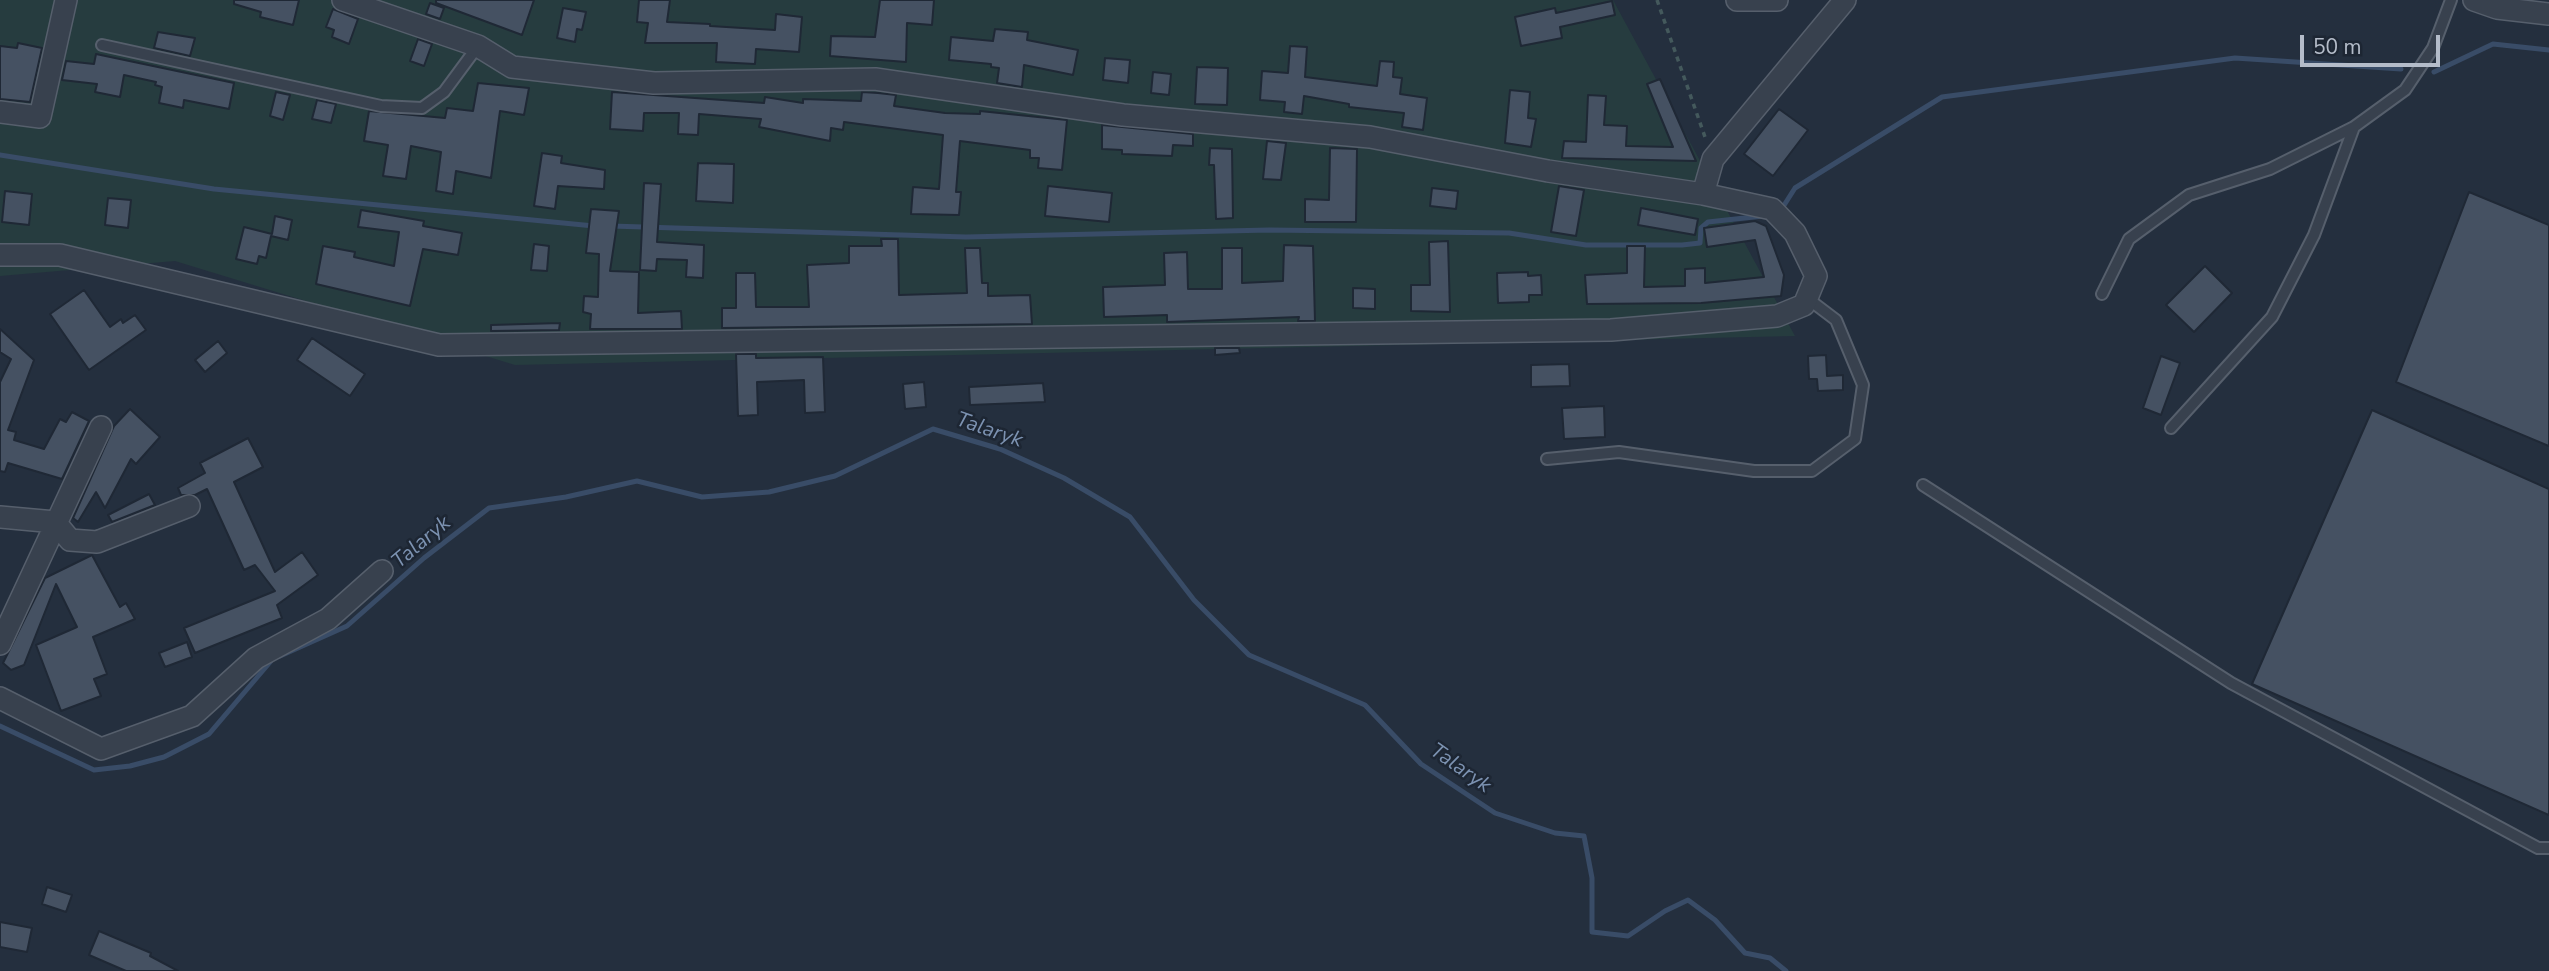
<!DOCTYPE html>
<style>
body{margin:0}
#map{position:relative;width:2549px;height:971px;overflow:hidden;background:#242f3e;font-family:"Nunito Sans",sans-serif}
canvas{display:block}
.scale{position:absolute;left:2300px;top:35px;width:140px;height:32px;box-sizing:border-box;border:4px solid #b4bcc9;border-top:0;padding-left:9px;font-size:21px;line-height:24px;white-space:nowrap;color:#b4bcc9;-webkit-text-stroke:5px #1d2633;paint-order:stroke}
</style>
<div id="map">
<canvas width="2549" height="971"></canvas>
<div class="scale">50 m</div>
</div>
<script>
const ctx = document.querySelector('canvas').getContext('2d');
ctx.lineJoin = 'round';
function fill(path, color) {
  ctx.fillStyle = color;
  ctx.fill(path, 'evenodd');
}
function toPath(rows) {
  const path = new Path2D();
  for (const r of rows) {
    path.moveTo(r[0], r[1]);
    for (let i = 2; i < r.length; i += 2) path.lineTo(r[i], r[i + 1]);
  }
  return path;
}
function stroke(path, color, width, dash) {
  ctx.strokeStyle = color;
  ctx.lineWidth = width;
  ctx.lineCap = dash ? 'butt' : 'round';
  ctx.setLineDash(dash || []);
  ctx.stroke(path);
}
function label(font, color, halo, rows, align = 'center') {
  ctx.font = font + ' "Nunito Sans",sans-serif';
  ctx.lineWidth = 5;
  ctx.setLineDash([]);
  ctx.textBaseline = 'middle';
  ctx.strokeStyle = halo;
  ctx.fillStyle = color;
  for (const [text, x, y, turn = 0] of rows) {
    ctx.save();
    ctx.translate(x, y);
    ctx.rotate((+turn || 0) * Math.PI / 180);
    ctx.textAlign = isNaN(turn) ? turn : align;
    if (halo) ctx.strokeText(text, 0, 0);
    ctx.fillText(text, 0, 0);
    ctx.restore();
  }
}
const green = toPath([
 [0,0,1613,0,1795,336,515,365,175,261,0,276]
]);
const stream = toPath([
 [2434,72,2493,44,2549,50],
 [0,155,214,189,594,226],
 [1781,210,1795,188,1942,97,2235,58,2401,69],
 [611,226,966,237,1269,230,1509,233,1586,245,1682,245,1700,243,1701,228,1708,222,1763,216],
 [280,656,347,626,424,558,489,508,566,497,637,481,702,497,769,492,835,476,933,429,1000,449,1064,478,1130,517,1194,600,1249,655,1365,705,1421,764,1495,813,1555,833,1584,836,1592,878,1592,932,1628,936,1665,911,1688,900,1715,920,1745,953,1770,958,1786,971],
 [0,726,94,770,130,766,164,757,209,734,271,661]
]);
const building = toPath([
 [234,0,299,0,293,25,260,17,261,12,234,4,234,0],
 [436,0,534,0,522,35,436,3,436,0],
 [639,0,670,0,667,22,710,24,710,26,775,30,776,14,802,17,799,52,756,49,755,64,716,62,717,43,645,43,648,23,637,22,639,0],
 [880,0,934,0,932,25,907,23,906,62,830,56,831,36,875,37,880,0],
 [1612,1,1615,15,1560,27,1562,38,1521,46,1515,17,1555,8,1556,13,1612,1],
 [430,3,444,8,440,19,426,14,430,3],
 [563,8,586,12,582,30,577,29,575,42,557,38,563,8],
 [333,9,358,19,349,44,332,37,334,30,326,27,333,9],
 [995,29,1028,32,1027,40,1078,50,1073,75,1024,65,1022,87,997,83,999,68,991,67,991,64,949,60,951,37,993,41,995,29],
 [158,32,195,38,190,56,154,48,158,32],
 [418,39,432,44,424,66,410,61,418,39],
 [18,43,42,48,30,102,0,99,0,46,17,48,18,43],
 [1290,46,1307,47,1305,77,1377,86,1380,61,1394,62,1393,77,1402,78,1400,94,1427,98,1423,130,1402,127,1404,113,1349,107,1349,104,1304,96,1302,114,1284,112,1285,102,1260,100,1262,71,1288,73,1290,46],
 [96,54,234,83,229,109,184,100,183,108,159,103,162,87,155,85,156,82,124,75,120,97,95,92,97,84,62,80,66,61,94,64,96,54],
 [1105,58,1130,60,1128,83,1103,80,1105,58],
 [1197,67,1228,68,1227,105,1195,104,1197,67],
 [1153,72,1171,74,1169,95,1151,93,1153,72],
 [1660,79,1696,161,1562,158,1564,141,1586,142,1588,95,1606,96,1604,125,1627,126,1626,146,1673,147,1647,84,1660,79],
 [478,83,529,88,524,115,500,111,491,178,456,171,453,194,436,191,441,152,411,146,406,179,383,176,388,145,364,141,369,111,445,118,447,108,473,111,478,83],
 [1510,90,1530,92,1528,118,1536,119,1531,147,1505,143,1510,90],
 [276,92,290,95,283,120,270,116,276,92],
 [612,92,764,103,765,97,803,103,803,99,861,101,862,92,878,93,896,95,894,106,945,113,980,114,980,111,1067,120,1062,170,1038,168,1039,158,1030,158,1030,150,960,141,956,192,961,192,959,215,911,214,913,187,939,189,943,135,844,122,843,130,831,128,830,141,759,127,761,119,699,114,698,135,678,134,679,113,644,113,643,131,610,129,612,92],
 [317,100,336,104,331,123,312,119,317,100],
 [1779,109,1808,130,1773,176,1744,154,1779,109],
 [1102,125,1193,134,1193,146,1173,145,1172,156,1122,154,1122,150,1102,149,1102,125],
 [1267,141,1286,143,1281,180,1263,179,1267,141],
 [1210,148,1232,149,1233,218,1216,219,1214,165,1209,165,1210,148],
 [1330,148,1357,149,1356,222,1305,222,1305,199,1329,200,1330,148],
 [542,153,562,156,561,163,605,170,604,189,558,186,555,209,534,206,542,153],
 [698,163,734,164,733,203,696,201,698,163],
 [644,183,661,184,657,242,704,245,703,278,686,277,687,260,657,259,656,271,640,270,644,183],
 [1048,186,1112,193,1109,222,1045,216,1048,186],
 [1559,186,1584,190,1576,236,1551,232,1559,186],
 [1432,188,1458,191,1456,209,1430,206,1432,188],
 [5,191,32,194,29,225,2,222,5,191],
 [2469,192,2549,225,2549,446,2396,382,2469,192],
 [108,198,131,200,128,228,105,225,108,198],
 [1641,208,1698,219,1695,235,1638,225,1641,208],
 [591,209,619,211,610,271,639,272,638,313,681,311,682,329,590,329,591,314,583,312,584,296,598,297,599,254,586,253,591,209],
 [361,210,424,221,423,226,462,233,458,255,423,249,410,306,316,284,323,246,355,252,354,257,394,266,399,232,358,227,361,210],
 [275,216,292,220,288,240,271,236,266,258,259,256,257,264,236,259,244,227,272,234,275,216],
 [1755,221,1766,226,1784,275,1781,296,1701,303,1587,304,1585,275,1627,273,1627,246,1645,246,1644,287,1685,286,1685,269,1705,268,1705,283,1764,277,1755,240,1707,247,1704,228,1755,221],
 [881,239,898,239,899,295,967,293,965,248,980,248,982,283,988,283,988,296,1030,295,1032,324,722,328,722,308,736,308,736,273,755,273,756,307,809,307,807,265,849,263,849,246,882,246,881,239],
 [1448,241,1450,312,1411,311,1411,285,1430,285,1429,242,1448,241],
 [534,244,549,246,547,271,531,270,534,244],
 [1284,245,1313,246,1315,321,1298,321,1299,317,1167,322,1167,315,1104,317,1103,287,1165,285,1164,253,1187,252,1188,289,1222,289,1222,248,1242,248,1242,283,1283,281,1284,245],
 [2205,266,2232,293,2194,332,2166,305,2205,266],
 [1528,272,1528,276,1541,275,1542,295,1529,295,1529,302,1498,303,1497,273,1528,272],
 [1353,288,1375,289,1375,309,1353,308,1353,288],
 [84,290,110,327,121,319,123,323,135,315,146,330,89,370,50,314,84,290],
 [560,323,559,330,491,331,491,325,560,323],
 [0,329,34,360,8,430,16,432,14,440,44,449,60,419,66,422,72,412,89,421,62,479,8,463,5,472,0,471,0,382,11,359,0,352,0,329],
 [312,338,365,374,350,396,297,360,312,338],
 [218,341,227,353,205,372,195,360,218,341],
 [1215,348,1239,348,1240,353,1215,355,1215,348],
 [736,354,756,354,756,358,823,357,825,412,805,413,804,380,757,382,758,415,738,416,736,354],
 [1826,355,1827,376,1843,375,1843,390,1818,391,1817,379,1809,379,1808,356,1826,355],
 [2161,356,2180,363,2161,415,2143,408,2161,356],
 [1569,364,1570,386,1531,387,1531,365,1569,364],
 [924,382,926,407,905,409,903,384,924,382],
 [1043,383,1045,402,970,405,969,387,1043,383],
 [1604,406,1605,437,1564,439,1562,408,1604,406],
 [130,409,160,437,136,464,131,459,105,508,96,492,78,522,73,518,114,426,130,409],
 [2372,410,2549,489,2549,815,2252,684,2372,410],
 [248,438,263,467,234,482,275,572,302,552,318,575,277,605,282,618,195,653,184,628,275,591,255,565,244,570,207,489,195,495,181,495,178,488,205,473,200,463,248,438],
 [149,494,155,505,112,522,108,515,149,494],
 [92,555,120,607,126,603,135,619,93,637,107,674,94,679,101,696,61,711,36,645,77,627,56,584,24,665,11,670,3,663,45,578,92,555],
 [187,642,192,657,165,667,159,653,187,642],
 [47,887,72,895,66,912,42,904,47,887],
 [0,922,32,928,27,952,0,947,0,922],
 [99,931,151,953,150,956,178,971,126,971,89,955,99,931]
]);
const path = toPath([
 [1657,0,1705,137]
]);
const service = toPath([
 [102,45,381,106,422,108,444,92,478,46],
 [2102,294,2129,239,2189,195,2270,169,2354,127,2405,90,2433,48,2451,0],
 [2171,428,2272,317,2314,235,2354,127],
 [1547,459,1619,452,1754,471,1812,471,1855,439,1863,385,1836,320,1807,298],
 [1923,485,2231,683,2538,848,2549,848]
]);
const minor = toPath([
 [343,0,478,46,512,67,654,83,875,79,1123,115,1370,137,1548,171,1703,194],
 [1737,0,1777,0],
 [2474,0,2497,8,2549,14],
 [0,112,40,117,66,0],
 [0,255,60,255,439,345,1611,330,1777,316,1804,305,1816,276,1795,233,1772,209,1703,194,1713,159,1845,0],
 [0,517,55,522,70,540,97,542,189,506],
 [0,644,101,427],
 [0,698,101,749,192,716,256,658,328,619,382,571]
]);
const waterNames = [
 ["Talaryk",989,431,19],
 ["Talaryk",422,543,-40],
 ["Talaryk",1460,769,35]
];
fill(green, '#263c3f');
stroke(stream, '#394c67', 5);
fill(building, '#455162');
stroke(building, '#1f2835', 2);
stroke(service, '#565f6c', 14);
stroke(minor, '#565f6c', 24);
stroke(path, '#44595c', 3.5, [5, 5]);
stroke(service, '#38414e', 10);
stroke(minor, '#38414e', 21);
label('italic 21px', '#7c92b1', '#1d2633', waterNames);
</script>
